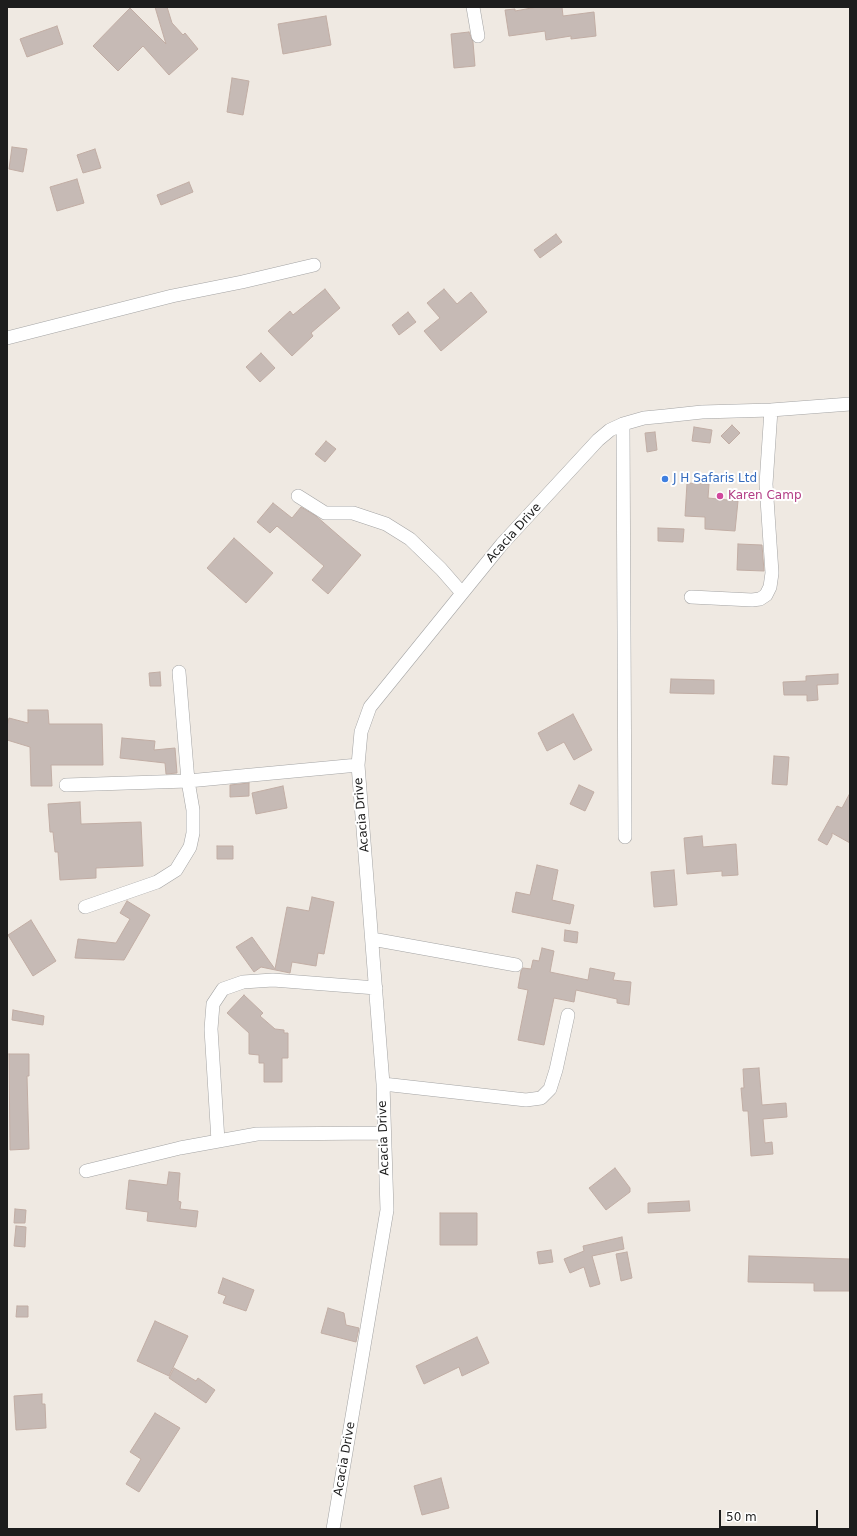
<!DOCTYPE html>
<style>
body{margin:0}
#map{position:relative;width:857px;height:1536px;overflow:hidden;background:#efe9e2;font-family:"DejaVu Sans",sans-serif}
canvas{display:block}
.frame{position:absolute;inset:0;border:8px solid #1d1d1d;pointer-events:none}
.scale{position:absolute;left:719px;top:1510px;width:99px;height:18px;box-sizing:border-box;border:2px solid #1d1d1d;border-top:0;padding-left:5px;font-size:12px;line-height:14px;white-space:nowrap;color:#1d1d1d;-webkit-text-stroke:3px #fff;paint-order:stroke}
</style>
<div id="map">
<canvas width="857" height="1536"></canvas>
<div class="frame"></div>
<div class="scale">50 m</div>
</div>
<script>
const ctx = document.querySelector('canvas').getContext('2d');
ctx.lineJoin = 'round';
function fill(path, color) {
  ctx.fillStyle = color;
  ctx.fill(path, 'evenodd');
}
function toPath(rows) {
  const path = new Path2D();
  for (const r of rows) {
    path.moveTo(r[0], r[1]);
    for (let i = 2; i < r.length; i += 2) path.lineTo(r[i], r[i + 1]);
  }
  return path;
}
function stroke(path, color, width, dash) {
  ctx.strokeStyle = color;
  ctx.lineWidth = width;
  ctx.lineCap = dash ? 'butt' : 'round';
  ctx.setLineDash(dash || []);
  ctx.stroke(path);
}
function label(font, color, halo, rows, align = 'center') {
  ctx.font = font + ' "DejaVu Sans",sans-serif';
  ctx.lineWidth = 4;
  ctx.setLineDash([]);
  ctx.textBaseline = 'middle';
  ctx.strokeStyle = halo;
  ctx.fillStyle = color;
  for (const [text, x, y, turn = 0] of rows) {
    ctx.save();
    ctx.translate(x, y);
    ctx.rotate((+turn || 0) * Math.PI / 180);
    ctx.textAlign = isNaN(turn) ? turn : align;
    if (halo) ctx.strokeText(text, 0, 0);
    ctx.fillText(text, 0, 0);
    ctx.restore();
  }
}
const building = toPath([
 [155,7,167,7,172,23,183,35,185,33,198,49,169,75,143,46,118,71,93,46,130,8,166,44,155,7],
 [537,7,562,7,563,16,594,12,596,36,571,39,571,36,546,40,545,31,509,36,505,10,515,9,515,11,537,7],
 [326,16,331,45,283,54,278,24,326,16],
 [57,26,63,44,27,57,20,39,57,26],
 [469,32,473,42,475,66,454,68,451,34,469,32],
 [232,78,249,81,243,115,227,112,232,78],
 [12,147,27,149,23,172,9,169,12,147],
 [95,149,101,168,83,173,77,155,95,149],
 [77,179,84,203,57,211,50,187,77,179],
 [189,182,193,192,161,205,157,195,189,182],
 [556,234,562,242,540,258,534,250,556,234],
 [325,289,340,308,311,333,313,336,292,356,268,331,290,311,293,315,325,289],
 [444,289,457,304,471,292,487,312,441,351,424,331,440,318,427,303,444,289],
 [408,312,416,322,399,335,392,325,408,312],
 [261,353,275,368,260,382,246,367,261,353],
 [732,425,740,433,729,444,721,436,732,425],
 [694,427,712,430,710,443,692,441,694,427],
 [655,432,657,450,647,452,645,433,655,432],
 [326,441,336,449,325,462,315,454,326,441],
 [687,483,709,484,708,498,738,501,735,531,705,529,705,517,685,516,687,483],
 [273,503,292,518,301,507,316,516,361,555,328,594,312,580,324,566,277,526,270,533,257,522,273,503],
 [658,528,684,529,683,542,658,541,658,528],
 [234,538,273,573,246,603,207,568,234,538],
 [738,544,762,545,764,571,737,570,738,544],
 [160,672,161,686,150,686,149,673,160,672],
 [838,674,838,684,817,685,818,700,807,701,807,695,784,695,783,682,806,681,806,676,838,674],
 [671,679,714,680,714,694,670,693,671,679],
 [28,710,48,710,49,724,102,724,103,765,51,765,52,786,31,786,30,747,7,740,7,726,9,718,28,723,28,710],
 [573,714,592,750,574,760,564,742,547,751,538,733,573,714],
 [122,738,155,741,154,750,175,748,177,773,166,774,165,763,120,758,122,738],
 [774,756,789,757,787,785,772,784,774,756],
 [249,783,249,796,230,797,230,785,249,783],
 [579,785,594,792,585,811,570,804,579,785],
 [283,786,287,808,256,814,252,793,283,786],
 [850,793,850,843,832,833,832,836,827,845,818,840,837,806,842,808,850,793],
 [80,802,81,824,141,822,143,866,96,868,96,878,60,880,58,852,55,852,53,832,50,832,48,804,80,802],
 [702,836,703,847,736,844,738,875,722,876,722,871,687,874,684,838,702,836],
 [217,846,233,846,233,859,217,859,217,846],
 [537,865,558,870,552,900,574,905,570,924,512,912,516,892,530,895,537,865],
 [674,870,677,905,654,907,651,872,674,870],
 [312,897,334,902,324,954,318,953,316,966,292,962,290,973,261,967,254,972,236,947,252,937,275,969,287,907,309,911,312,897],
 [127,901,150,915,124,960,75,958,78,939,116,943,130,919,120,913,127,901],
 [31,920,56,961,33,976,8,935,31,920],
 [565,930,578,932,577,943,564,941,565,930],
 [542,948,554,951,550,972,588,980,590,968,615,973,613,980,631,982,629,1005,617,1003,617,999,576,990,574,1002,554,998,544,1045,518,1040,528,990,518,988,521,971,523,968,531,969,533,960,539,961,542,948],
 [244,995,263,1013,260,1016,275,1029,284,1030,284,1033,288,1033,288,1058,282,1058,282,1082,264,1082,264,1063,259,1063,259,1055,249,1054,249,1033,227,1013,244,995],
 [13,1010,44,1016,43,1025,12,1020,13,1010],
 [9,1054,29,1054,29,1076,27,1076,29,1149,10,1150,9,1054],
 [759,1068,762,1105,786,1103,787,1117,763,1119,765,1143,772,1142,773,1154,751,1156,748,1111,743,1111,741,1088,744,1088,743,1069,759,1068],
 [615,1168,630,1188,630,1192,606,1210,589,1188,615,1168],
 [169,1172,180,1173,178,1201,181,1202,180,1209,198,1211,196,1227,147,1221,148,1212,126,1209,129,1180,167,1185,169,1172],
 [689,1201,690,1211,648,1213,648,1203,689,1201],
 [15,1209,26,1210,25,1223,14,1223,15,1209],
 [440,1213,477,1213,477,1245,440,1245,440,1213],
 [16,1226,26,1227,25,1247,14,1246,16,1226],
 [622,1237,624,1249,592,1256,600,1284,590,1287,584,1267,570,1273,564,1259,584,1251,583,1246,622,1237],
 [551,1250,553,1262,539,1264,537,1252,551,1250],
 [627,1252,632,1278,621,1281,616,1254,627,1252],
 [749,1256,850,1259,850,1291,814,1291,814,1283,748,1282,749,1256],
 [223,1278,254,1290,246,1311,223,1303,226,1296,218,1293,223,1278],
 [17,1306,28,1306,28,1317,16,1317,17,1306],
 [328,1308,344,1313,346,1325,359,1328,356,1342,321,1333,328,1308],
 [155,1321,188,1336,169,1376,137,1361,155,1321],
 [477,1337,489,1363,462,1376,459,1367,424,1384,416,1366,477,1337],
 [174,1368,196,1381,198,1378,215,1390,206,1403,169,1378,174,1368],
 [42,1394,42,1404,45,1404,46,1428,16,1430,14,1396,42,1394],
 [155,1413,180,1428,139,1492,126,1484,141,1459,130,1452,155,1413],
 [441,1478,449,1508,422,1515,414,1486,441,1478]
]);
const minor = toPath([
 [473,7,478,36],
 [7,338,172,296,242,282,314,265],
 [623,424,625,837],
 [298,496,325,513,353,513,386,524,410,539,441,569,462,593],
 [691,597,752,600,760,599,766,595,770,587,772,573,766,484,771,410],
 [66,785,188,781,358,765],
 [85,907,157,882,176,870,190,847,193,833,193,810,188,781,179,672],
 [372,939,516,965],
 [383,1084,526,1100,541,1098,550,1089,556,1070,568,1015],
 [218,1141,211,1029,213,1004,223,989,243,982,273,980,376,988],
 [86,1171,180,1148,257,1134,384,1133],
 [333,1529,387,1210,383,1084,358,765,361,732,370,707,502,544,598,440,610,430,623,424,644,418,665,416,702,412,771,410,850,404]
]);
const markers = [
 [665,479,4,"#3f7fe0"],
 [720,496,4,"#d1479c"]
];
const shopNames = [
 ["J H Safaris Ltd",673,479]
];
const hotelNames = [
 ["Karen Camp",728,496]
];
const streetNames = [
 ["Acacia Drive",514,533,-48],
 ["Acacia Drive",362,815,-95],
 ["Acacia Drive",384,1138,-92],
 ["Acacia Drive",345,1459,-80]
];
fill(building, '#c6bab5');
stroke(building, '#c1ada4', 1);
stroke(minor, '#a4a4a4', 14);
stroke(minor, '#fff', 13);
for (const [x, y, r, color] of markers) {
  const dot = new Path2D();
  dot.arc(x, y, r, 0, 2 * Math.PI);
  ctx.fillStyle = color;
  ctx.fill(dot);
  stroke(dot, '#fff', 1.5);
}
label('12px', '#366cbe', '#fff', shopNames, 'left');
label('12px', '#b23c85', '#fff', hotelNames, 'left');
label('12px', '#1d1d1d', '#fff', streetNames);
</script>
